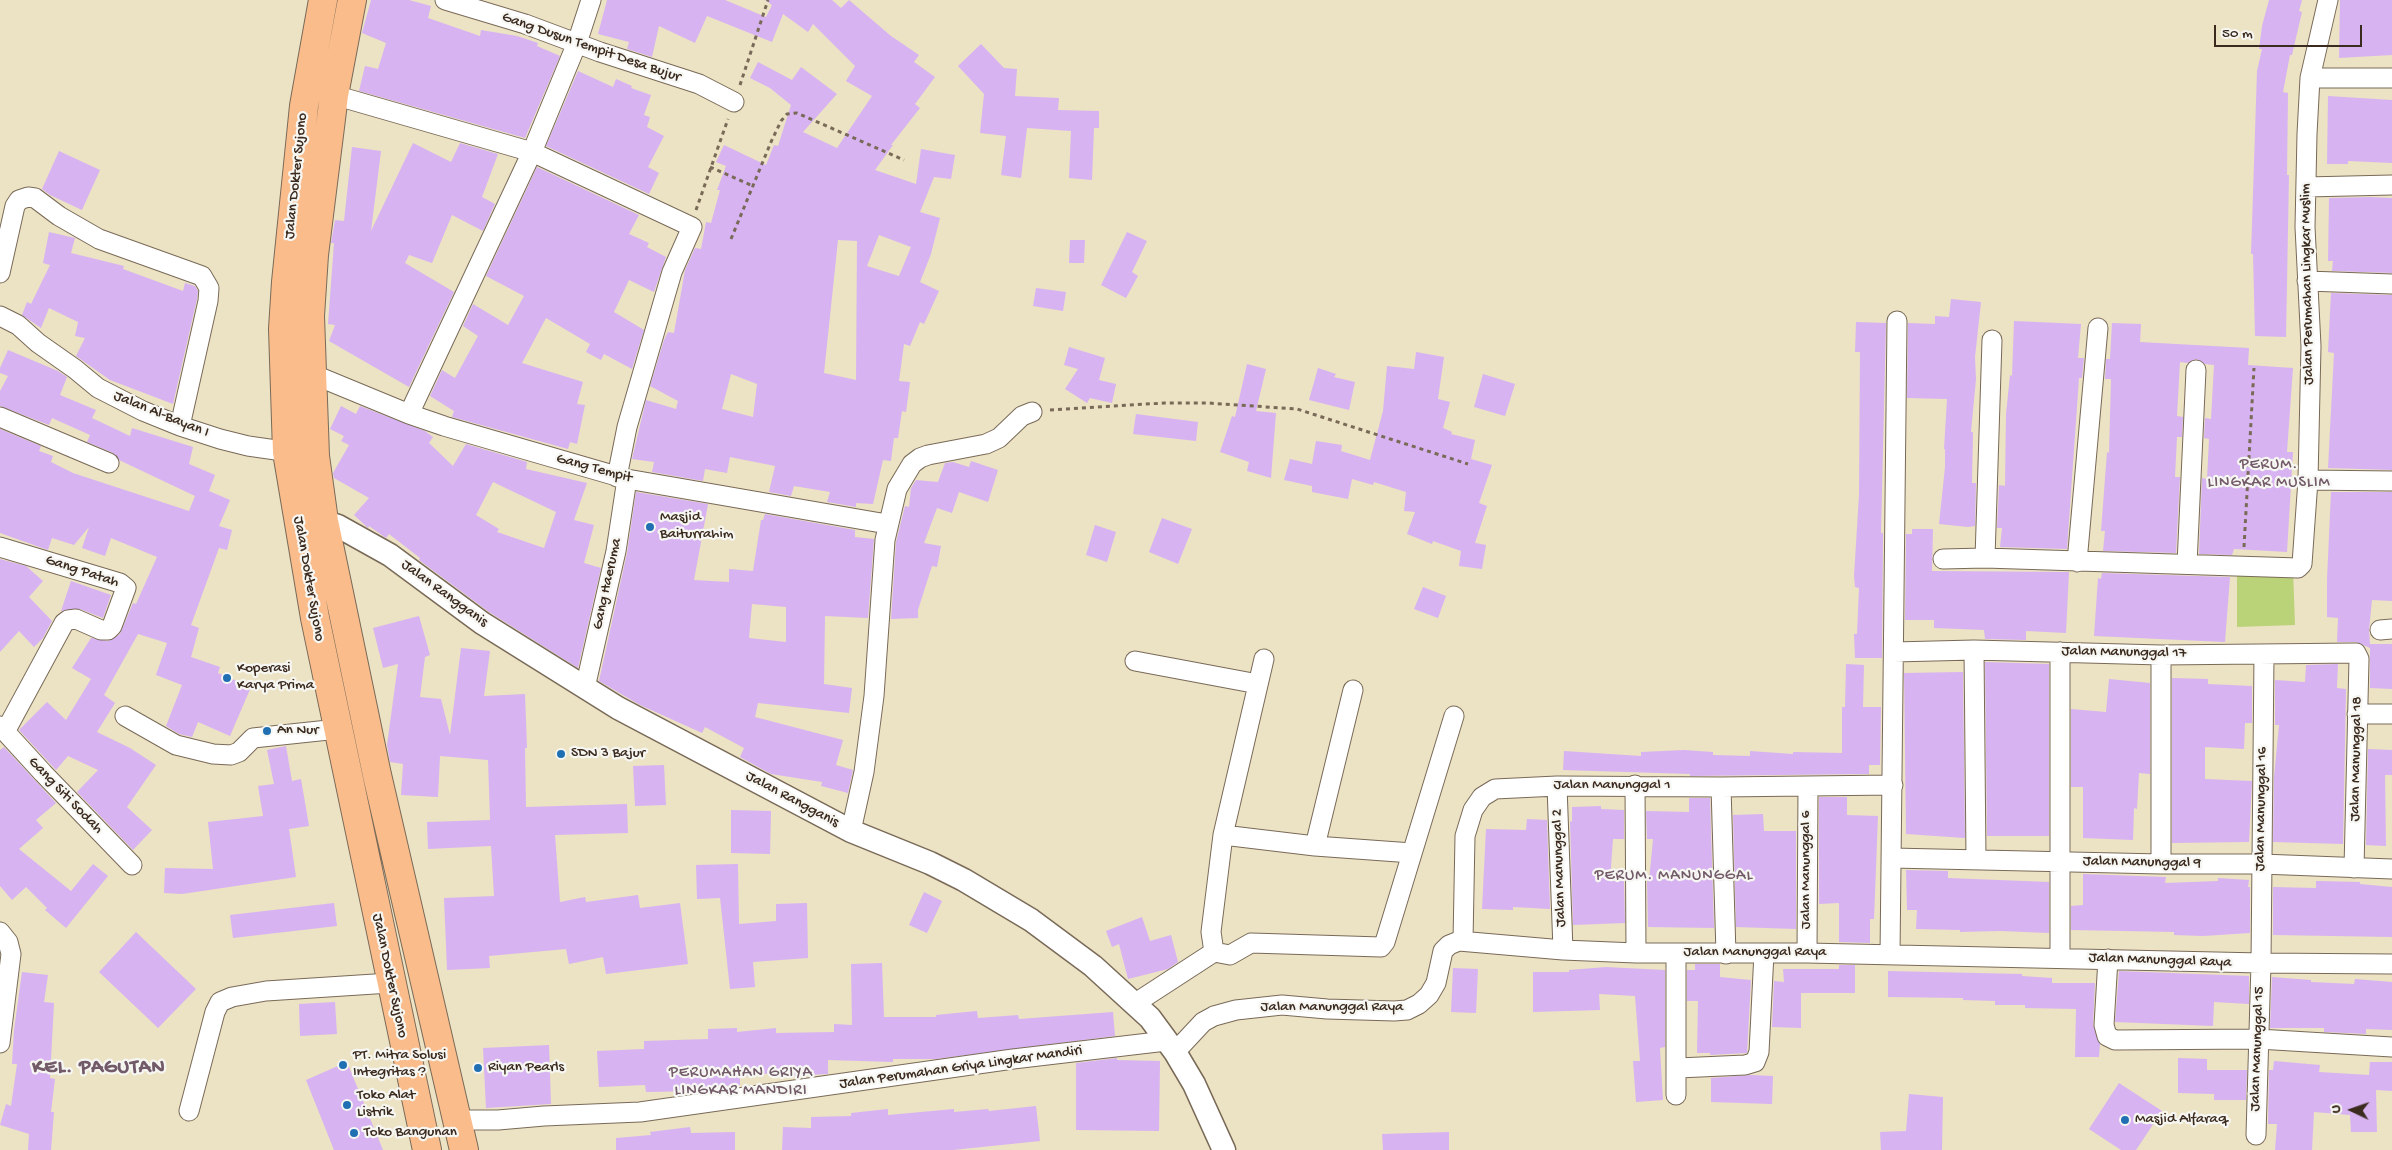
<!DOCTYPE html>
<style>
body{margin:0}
#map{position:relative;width:2392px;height:1150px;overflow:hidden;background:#ece2c4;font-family:"Gochi Hand",sans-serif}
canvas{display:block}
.north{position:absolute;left:2327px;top:1085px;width:50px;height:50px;-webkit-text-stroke:4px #f6f6f2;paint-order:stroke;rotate:273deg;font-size:14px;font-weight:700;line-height:20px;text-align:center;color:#3b2a1e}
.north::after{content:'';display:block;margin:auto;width:18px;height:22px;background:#3b2a1e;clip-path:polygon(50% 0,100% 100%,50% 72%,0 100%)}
.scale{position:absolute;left:2214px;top:25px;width:148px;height:22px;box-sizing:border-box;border:2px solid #3b2a1e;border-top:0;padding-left:6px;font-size:15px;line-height:18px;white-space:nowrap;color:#3b2a1e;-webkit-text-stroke:4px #f6f6f2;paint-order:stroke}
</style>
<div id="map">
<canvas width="2392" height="1150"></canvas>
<div class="north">U</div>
<div class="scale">50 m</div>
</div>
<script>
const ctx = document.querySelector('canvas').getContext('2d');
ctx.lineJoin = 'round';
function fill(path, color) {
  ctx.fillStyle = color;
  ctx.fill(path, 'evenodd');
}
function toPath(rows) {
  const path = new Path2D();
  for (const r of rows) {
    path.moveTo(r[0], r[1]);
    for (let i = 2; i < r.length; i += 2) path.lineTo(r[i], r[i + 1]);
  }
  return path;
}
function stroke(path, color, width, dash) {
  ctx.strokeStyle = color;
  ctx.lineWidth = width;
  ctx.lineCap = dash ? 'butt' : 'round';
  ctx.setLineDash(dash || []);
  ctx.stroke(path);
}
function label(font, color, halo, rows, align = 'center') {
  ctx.font = font + ' "Gochi Hand",sans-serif';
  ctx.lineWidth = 4.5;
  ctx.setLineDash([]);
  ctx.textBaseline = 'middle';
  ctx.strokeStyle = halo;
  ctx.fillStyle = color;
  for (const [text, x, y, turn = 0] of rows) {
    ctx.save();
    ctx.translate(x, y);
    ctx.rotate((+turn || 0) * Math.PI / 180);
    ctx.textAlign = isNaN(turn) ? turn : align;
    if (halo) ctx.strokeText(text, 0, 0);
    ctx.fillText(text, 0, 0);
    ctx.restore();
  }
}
const green = toPath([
 [2237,570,2293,570,2295,625,2237,627]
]);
const building = toPath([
 [371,0,409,0,431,6,428,18,480,36,481,30,517,36,538,43,537,46,560,56,525,138,359,91,365,66,378,69,386,43,362,33],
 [607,0,725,0,766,17,772,5,765,0,832,0,841,8,849,0,891,36,919,55,914,62,935,77,915,104,920,108,891,145,893,145,875,170,916,184,921,149,955,155,951,179,934,177,920,212,940,218,931,254,920,282,939,291,924,324,920,322,910,346,904,344,899,381,910,382,906,412,902,411,898,438,894,438,891,461,883,460,873,504,856,503,856,507,827,502,830,492,794,486,791,496,769,492,775,466,730,457,727,473,705,469,703,481,652,472,654,462,632,459,646,400,676,409,678,401,650,386,664,340,668,332,674,333,685,270,695,248,701,249,706,222,711,223,720,190,717,190,726,166,716,162,724,145,766,165,774,145,778,146,791,105,770,88,750,78,758,62,792,80,801,67,837,94,803,132,837,148,872,96,846,81,855,66,813,24,808,32,783,14,772,42,707,16,695,43,659,26,652,57,627,49,629,42,598,34],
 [879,235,911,247,899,276,867,266],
 [838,240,857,241,856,380,824,373],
 [731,374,757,384,753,417,722,409],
 [2269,0,2302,0,2299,11,2302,12,2292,55,2290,55,2283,92,2288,93,2287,175,2289,175,2286,337,2255,336,2253,254,2251,254,2257,71,2262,49,2259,49,2262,26],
 [2340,0,2392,0,2392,55,2339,58],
 [981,44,1004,68,1017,69,1015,96,1059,98,1058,110,1099,111,1099,128,1094,128,1092,180,1069,178,1071,131,1027,128,1021,178,1001,175,1006,136,980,133,984,94,958,66],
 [578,71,613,87,616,79,632,86,631,88,651,95,644,115,650,117,647,127,664,136,648,167,659,173,649,194,546,146],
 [2328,96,2392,100,2392,163,2348,161,2348,164,2327,164],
 [413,143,451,162,460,143,498,154,482,197,495,204,483,231,452,215,432,263,409,255,405,263,454,292,409,387,329,341,335,325,328,324,334,243,331,243,335,220,344,221,352,147,381,151,371,231],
 [59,151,100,170,82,210,50,195,42,189],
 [537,167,639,215,629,234,649,243,647,247,666,257,654,292,629,280,614,312,644,330,632,369,604,354,601,360,586,352,590,344,546,318,522,363,583,382,577,404,585,405,577,444,570,442,568,449,452,417,454,411,430,396,442,370,455,378,478,336,463,326,473,304,508,325,524,296,486,276],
 [2370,197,2392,198,2392,273,2332,271,2333,261,2328,261,2329,198],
 [49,232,75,238,71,253,124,266,123,269,183,291,185,283,195,286,198,291,197,299,173,404,110,380,76,356,85,338,75,336,78,322,49,308,41,328,22,315,27,302,31,304,50,265,43,263],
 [1127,232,1147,241,1132,272,1138,276,1126,298,1101,285],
 [1070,240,1085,240,1084,263,1069,263],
 [1036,288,1066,292,1063,311,1033,306],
 [2331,293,2392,295,2392,470,2328,468,2334,353,2328,352],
 [1951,299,1981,302,1975,357,1976,379,1971,432,1973,432,1972,483,1976,483,1975,526,1968,527,1939,524,1945,467,1945,449,1944,449,1947,399,1907,398,1908,323,1935,324,1935,316,1949,317],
 [2014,321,2081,324,2078,358,2084,358,2082,378,2079,378,2067,549,2000,547,2002,528,1997,528,1999,485,2005,486,2006,414,2010,375,2012,376],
 [1856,322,1886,323,1881,533,1883,533,1882,658,1855,658,1854,634,1857,634,1859,588,1855,587,1854,576,1859,495,1860,352,1855,352],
 [2112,323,2141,324,2140,342,2249,348,2248,365,2293,368,2287,452,2293,452,2287,552,2234,549,2232,555,2199,554,2202,478,2207,479,2209,439,2204,438,2205,418,2211,419,2214,365,2205,364,2196,359,2188,363,2180,362,2177,416,2183,417,2182,437,2177,437,2175,477,2180,477,2176,553,2103,551,2105,531,2101,531,2107,452,2109,453,2111,379,2105,379,2106,359,2110,359],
 [1069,347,1105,358,1099,380,1116,384,1112,403,1090,398,1087,403,1065,389,1078,369,1064,365],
 [8,350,58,371,67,377,60,395,96,410,92,418,130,436,132,428,193,447,189,464,215,475,209,491,230,500,219,526,232,530,227,550,219,548,191,625,199,628,191,657,220,667,218,673,251,687,230,736,198,722,192,737,179,734,166,726,182,685,156,675,167,643,138,634,104,695,115,703,97,732,130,748,156,765,127,807,152,830,133,850,77,792,98,770,68,756,56,770,19,730,47,702,66,720,91,679,72,668,91,638,108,641,120,634,133,603,136,604,157,557,111,538,105,556,82,548,89,527,74,545,52,538,48,550,0,533,0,429,41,446,39,451,53,456,51,462,73,473,189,511,195,496,119,460,113,453,87,442,90,435,52,418,49,425,0,406,0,391,8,376,0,373,0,368],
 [1416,352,1444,357,1438,399,1450,402,1443,428,1452,432,1451,434,1475,440,1471,459,1492,465,1479,503,1487,506,1475,543,1486,545,1482,569,1459,566,1461,551,1433,541,1432,544,1407,534,1415,512,1404,511,1406,492,1374,482,1373,485,1352,479,1348,499,1312,492,1312,486,1284,480,1290,459,1312,464,1316,441,1342,445,1341,451,1370,460,1383,411,1387,366,1414,369],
 [1247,364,1266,369,1256,411,1276,413,1271,478,1247,471,1249,462,1220,452,1232,416,1235,417],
 [1318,368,1336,374,1334,377,1355,382,1349,410,1309,400],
 [1483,374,1515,384,1505,416,1474,407],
 [341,406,356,414,360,406,425,431,433,437,429,443,453,466,466,444,527,462,526,469,587,483,574,520,594,525,584,563,601,568,578,668,489,612,419,560,420,558,389,534,386,538,369,526,368,528,354,515,369,498,334,478,333,473,349,445,341,441,344,436,330,429],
 [493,482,556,512,544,548,497,532,499,529,476,515],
 [1136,414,1198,422,1196,441,1133,434],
 [971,461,998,470,988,502,959,492,952,513,937,508,924,543,941,546,937,567,932,566,918,610,918,618,891,619,896,542,905,506,909,507,911,488,916,480,938,482,945,463,953,462,969,467],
 [636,492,708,504,694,580,729,582,729,569,753,571,761,520,763,520,765,514,855,530,855,537,874,539,868,618,825,616,824,684,852,688,849,713,758,703,755,717,843,740,836,765,853,770,848,793,821,786,822,782,771,774,740,757,744,748,705,727,702,733,640,705,599,681,627,553],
 [752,604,786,607,786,642,749,638],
 [2331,492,2392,492,2392,601,2372,600,2369,630,2370,644,2392,644,2392,689,2370,688,2370,648,2356,642,2337,642,2338,618,2327,617,2327,579],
 [1162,518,1192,529,1178,564,1149,552],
 [1095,525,1116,532,1107,562,1086,555],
 [1912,529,1933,529,1932,571,2069,572,2066,633,2026,631,2026,640,1985,639,1984,630,1934,628,1934,620,1905,620,1906,534,1912,534],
 [0,559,26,566,43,581,29,597,52,621,43,638,34,647,19,631,0,652],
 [2102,573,2230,577,2225,642,2094,636,2098,578,2101,579],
 [71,581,111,595,103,618,80,609,61,611],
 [1423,587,1446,596,1438,618,1414,609],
 [419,616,430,655,425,657,420,697,441,699,450,735,461,648,490,651,484,696,525,694,527,748,525,748,526,807,627,804,628,833,555,835,560,902,585,897,586,902,638,895,640,908,680,903,688,964,606,974,603,957,569,964,566,949,489,956,490,968,447,970,444,898,494,896,491,846,428,849,427,822,490,820,488,760,440,756,438,797,401,795,403,764,390,762,387,745,398,664,383,668,373,628],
 [1985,662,2049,664,2049,836,1987,836],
 [1846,664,1864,665,1863,707,1881,707,1880,765,1869,765,1869,774,1690,776,1690,774,1563,770,1564,751,1641,756,1641,752,1684,750,1713,752,1713,755,1750,756,1750,751,1793,754,1793,752,1842,753,1842,707,1845,707],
 [2338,664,2337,688,2346,689,2343,844,2273,842,2274,777,2279,725,2275,725,2275,680,2305,682,2306,665],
 [1963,672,1965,838,1906,834,1904,673],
 [2172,678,2208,679,2208,684,2252,686,2252,723,2245,723,2244,749,2205,747,2205,779,2252,781,2249,842,2172,843],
 [2109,679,2150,683,2150,774,2139,773,2137,809,2134,808,2133,840,2083,838,2083,787,2071,787,2071,709,2106,712],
 [286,746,292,781,301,779,309,826,289,829,296,877,182,894,164,893,165,868,213,869,208,822,263,816,258,786,274,784,267,750],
 [4,747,56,803,36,820,43,828,19,849,71,891,93,864,108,876,66,928,45,910,47,908,26,887,12,900,0,886,0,750],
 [2368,749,2392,750,2392,775,2385,775,2386,846,2366,845],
 [664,765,666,805,635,806,633,766],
 [1819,797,1847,797,1847,815,1878,816,1874,919,1870,919,1870,943,1839,942,1839,903,1819,904],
 [1689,798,1710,798,1714,928,1648,927,1647,881,1649,881,1653,839,1647,839,1646,811,1689,812],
 [1601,806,1601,809,1624,810,1624,839,1613,839,1610,881,1624,881,1625,923,1573,925,1570,821,1572,822,1572,807],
 [731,810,771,811,770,854,731,853],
 [1763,814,1764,831,1796,831,1796,929,1736,927,1733,815],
 [1527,819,1547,820,1550,909,1513,907,1513,910,1482,909,1486,829,1526,830],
 [738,864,739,924,776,921,776,904,807,903,808,958,753,962,755,987,730,989,720,898,697,899,696,865],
 [1906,870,1948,871,1948,878,2049,882,2049,933,2000,931,1960,932,1960,930,1916,929,1917,910,1907,910],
 [2083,874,2166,877,2165,883,2218,881,2218,878,2249,880,2248,887,2250,887,2250,933,2203,936,2174,935,2174,932,2071,930,2071,906,2083,905],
 [2316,881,2360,882,2360,884,2392,887,2392,937,2273,935,2273,887,2316,888],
 [924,892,942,901,927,933,909,925],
 [334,903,337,926,233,938,230,915],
 [1142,917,1150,941,1171,935,1178,962,1168,969,1128,979,1119,944,1112,947,1106,931],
 [136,932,196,989,158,1028,99,972],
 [882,963,884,1017,936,1017,936,1015,977,1011,978,1018,1018,1015,1019,1019,1113,1012,1115,1036,936,1059,893,1059,893,1062,828,1060,828,1074,790,1076,790,1071,740,1077,740,1085,699,1088,699,1091,646,1092,645,1085,599,1087,597,1051,644,1049,644,1041,708,1039,708,1029,737,1028,737,1032,776,1028,776,1033,834,1032,834,1024,852,1025,851,964],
 [1695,964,1720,964,1720,977,1751,980,1747,1053,1710,1055,1710,1053,1697,1053,1698,1001,1687,1001,1687,970,1695,970],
 [1839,965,1855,965,1855,993,1801,993,1801,1028,1772,1027,1774,981,1784,982,1783,969,1839,969],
 [1606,967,1665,970,1665,1047,1660,1048,1663,1100,1636,1102,1633,1061,1640,1061,1635,996,1599,994,1600,1010,1533,1012,1533,972,1569,972,1569,970],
 [1453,968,1478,969,1476,1013,1451,1012],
 [1888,971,2022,974,2022,976,2052,978,2052,983,2095,983,2093,1025,2100,1044,2099,1057,2075,1057,2076,1009,2025,1008,2025,1005,1995,1005,1995,1001,1963,1000,1963,998,1888,997],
 [2119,971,2249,976,2249,1004,2214,1002,2213,1026,2115,1022],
 [22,972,48,975,44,1002,54,1003,50,1078,55,1079,51,1112,54,1112,51,1150,28,1150,29,1134,0,1125,6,1104,11,1106,17,1064,12,1064,14,1030],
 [2272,977,2311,980,2311,982,2354,984,2355,979,2392,982,2392,1030,2366,1029,2366,1034,2324,1032,2324,1028,2270,1028],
 [335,1002,337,1034,300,1036,299,1004],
 [549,1045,551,1104,486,1108,483,1048],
 [1117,1058,1117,1060,1160,1061,1159,1131,1076,1130,1076,1063],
 [2178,1058,2207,1059,2207,1070,2247,1070,2246,1100,2214,1100,2214,1094,2178,1093],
 [2274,1061,2320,1065,2319,1072,2369,1075,2370,1062,2392,1062,2392,1091,2376,1090,2377,1132,2351,1132,2350,1115,2314,1112,2312,1150,2275,1150,2277,1124,2268,1124,2269,1070,2273,1070],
 [347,1062,383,1150,334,1150,306,1080],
 [1751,1075,1773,1076,1772,1104,1711,1102,1711,1078],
 [2119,1083,2162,1111,2136,1150,2121,1150,2089,1129],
 [1909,1094,1943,1097,1942,1150,1881,1150,1880,1132,1906,1131],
 [1036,1106,1040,1141,953,1150,782,1150,783,1127,811,1128,811,1117,851,1116,851,1113,888,1109,888,1115,954,1109,954,1112,988,1109,989,1111],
 [690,1127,691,1133,735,1132,735,1150,616,1150,616,1138,651,1135,650,1132],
 [1449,1132,1449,1150,1383,1150,1382,1134]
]);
const path = toPath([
 [740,85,768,0],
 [710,167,753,186],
 [696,210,728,119],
 [731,239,771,142,781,121,787,114,797,113,904,160],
 [1050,410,1164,403,1208,403,1297,409,1468,464],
 [2244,547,2254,368]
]);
const minor = toPath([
 [445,0,525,24,600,52,699,84,734,102],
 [2310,78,2392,78],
 [334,95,532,152,692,227,672,272,627,427,617,477],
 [2306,187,2392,185],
 [0,273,15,206,19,200,28,197,35,198,59,216,99,239,202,276,209,288,208,301,180,426],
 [2307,281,2392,284],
 [0,316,18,325,38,343,75,369,98,388,143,411,180,426,220,439,248,446,297,453],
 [312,374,409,414,444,426,627,479,887,524],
 [409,414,532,152,577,43,591,0],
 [0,417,109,463],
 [2308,480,2392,481],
 [0,547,120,583,126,588,112,626,108,630,101,630,76,619,68,620,64,623,5,732],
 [1985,558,1992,340],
 [1943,559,1985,558,2298,568,2302,564,2308,480,2311,346,2305,227,2307,134,2310,78,2328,0],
 [2077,562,2098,328],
 [2187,564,2196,370],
 [2380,630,2392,629],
 [1974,650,1976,859],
 [1894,652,1974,650,2161,655,2356,653,2359,659,2354,868],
 [2161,655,2161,864],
 [1135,661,1258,684],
 [585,688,616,551,627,479],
 [2357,714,2392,714],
 [125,716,176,745,213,754,231,755,239,752,253,738,338,729],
 [0,726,43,773,132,865],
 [1635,785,1636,953],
 [1557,786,1563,950],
 [1721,787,1726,954],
 [851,831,864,772,874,696,885,540,897,489,912,464,920,458,928,455,986,444,999,438,1022,416,1032,412],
 [1223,835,1315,846,1412,853],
 [1315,846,1353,690],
 [1892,858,2161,864,2261,864,2392,869],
 [0,932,8,942,11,954,0,1043],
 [1463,941,1465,836,1473,810,1482,797,1495,789,1557,786,1721,787,1893,785],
 [1214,952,1211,932,1223,835,1264,659],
 [1676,953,1676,1095],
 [1807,953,1808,786],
 [1890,955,1897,321],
 [2060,958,2060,652],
 [2108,959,2104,1025,2107,1036,2115,1040,2258,1039,2392,1047],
 [1134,1004,1214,952,1230,955,1251,943,1381,947,1385,942,1454,716],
 [1175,1052,1203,1022,1214,1016,1236,1010,1282,1005,1327,1009,1394,1011,1407,1010,1419,1004,1429,995,1436,983,1443,951,1449,945,1459,941,1563,950,1636,953,1807,953,2261,963,2392,964],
 [1678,1068,1745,1065,1755,1062,1759,1052,1764,953],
 [189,1111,215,1012,220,1002,232,997,266,991,390,983],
 [458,1120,498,1120,544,1116,640,1112,1013,1059,1166,1041],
 [2256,1135,2261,963,2264,655]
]);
const tertiary = toPath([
 [309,517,338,526,390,555,482,623,618,708,851,831,930,863,964,880,1031,920,1093,966,1150,1018,1175,1052,1194,1084,1224,1150]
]);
const trunk = toPath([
 [323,0,304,106,286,282,283,329,287,452,315,618,427,1150],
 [352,0,334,95,314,255,310,316,315,456,324,521,377,775,464,1150]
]);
const markers = [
 [650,527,5,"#1f6fb2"],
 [227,678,5,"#1f6fb2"],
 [267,731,5,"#1f6fb2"],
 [561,754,5,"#1f6fb2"],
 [343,1065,5,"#1f6fb2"],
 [478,1068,5,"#1f6fb2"],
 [347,1105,5,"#1f6fb2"],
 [2125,1120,5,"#1f6fb2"],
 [354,1133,5,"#1f6fb2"]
];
const streetNames = [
 ["Gang Dusun Tempit Desa Bujur",591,48,19],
 ["Jalan Dokter Sujono",297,176,-84],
 ["Jalan Perumahan Lingkar Muslim",2308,284,-91],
 ["Jalan Al-Bayan I",161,415,22],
 ["Gang Tempit",594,469,15],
 ["Gang Patah",82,572,18],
 ["Jalan Dokter Sujono",308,579,80],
 ["Gang Haeruma",608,584,-78],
 ["Jalan Rangganis",444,594,36],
 ["Jalan Manunggal 17",2124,653,1],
 ["Jalan Manunggal 18",2357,759,-89],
 ["Jalan Manunggal 1",1612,786],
 ["Gang Siti Sodah",65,796,46],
 ["Jalan Rangganis",792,800,28],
 ["Jalan Manunggal 16",2262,809,-89],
 ["Jalan Manunggal 9",2142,863,1],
 ["Jalan Manunggal 2",1560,868,-92],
 ["Jalan Manunggal 6",1807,870,-90],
 ["Jalan Manunggal Raya",1755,953],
 ["Jalan Manunggal Raya",2160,961,2],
 ["Jalan Dokter Sujono",389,976,78],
 ["Jalan Manunggal Raya",1332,1008],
 ["Jalan Manunggal 15",2258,1049,-88],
 ["Jalan Perumahan Griya Lingkar Mandiri",961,1068,-8]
];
const poiNames = [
 ["Masjid",660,518],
 ["Baiturrahim",660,535],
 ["Koperasi",237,669],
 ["Karya Prima",237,686],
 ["An Nur",277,731],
 ["SDN 3 Bajur",571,754],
 ["PT. Mitra Solusi",353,1056],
 ["Integritas ?",353,1073],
 ["Riyan Pearls",488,1068],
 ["Toko Alat",357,1096],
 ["Listrik",357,1113],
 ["Masjid Alfaraq",2135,1120],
 ["Toko Bangunan",364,1133]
];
const neighbourhoodNames = [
 ["PERUM.",2269,466],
 ["LINGKAR MUSLIM",2269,484],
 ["PERUM. MANUNGGAL",1674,877],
 ["PERUMAHAN GRIYA",741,1074],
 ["LINGKAR MANDIRI",741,1092]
];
const districtNames = [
 ["KEL. PAGUTAN",99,1069]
];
fill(green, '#bbd378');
fill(building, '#d7b3f2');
stroke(minor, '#796a58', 21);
stroke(tertiary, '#796a58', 25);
stroke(trunk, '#796a58', 30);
stroke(path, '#796a58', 3, [4, 4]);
stroke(minor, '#fff', 19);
stroke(tertiary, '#fff', 22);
stroke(trunk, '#fabc8b', 28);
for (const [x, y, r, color] of markers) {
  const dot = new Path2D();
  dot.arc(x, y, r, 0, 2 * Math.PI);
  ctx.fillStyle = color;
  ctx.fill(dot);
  stroke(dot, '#f6f6f2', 2);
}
label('15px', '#3b2a1e', '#f6f6f2', streetNames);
label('15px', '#3b2a1e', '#f6f6f2', poiNames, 'left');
ctx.letterSpacing = '1px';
label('16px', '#725a68', '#f6f6f2', neighbourhoodNames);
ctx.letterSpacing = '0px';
ctx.letterSpacing = '1px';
label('bold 20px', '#725a68', '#f6f6f2', districtNames);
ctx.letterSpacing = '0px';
</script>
